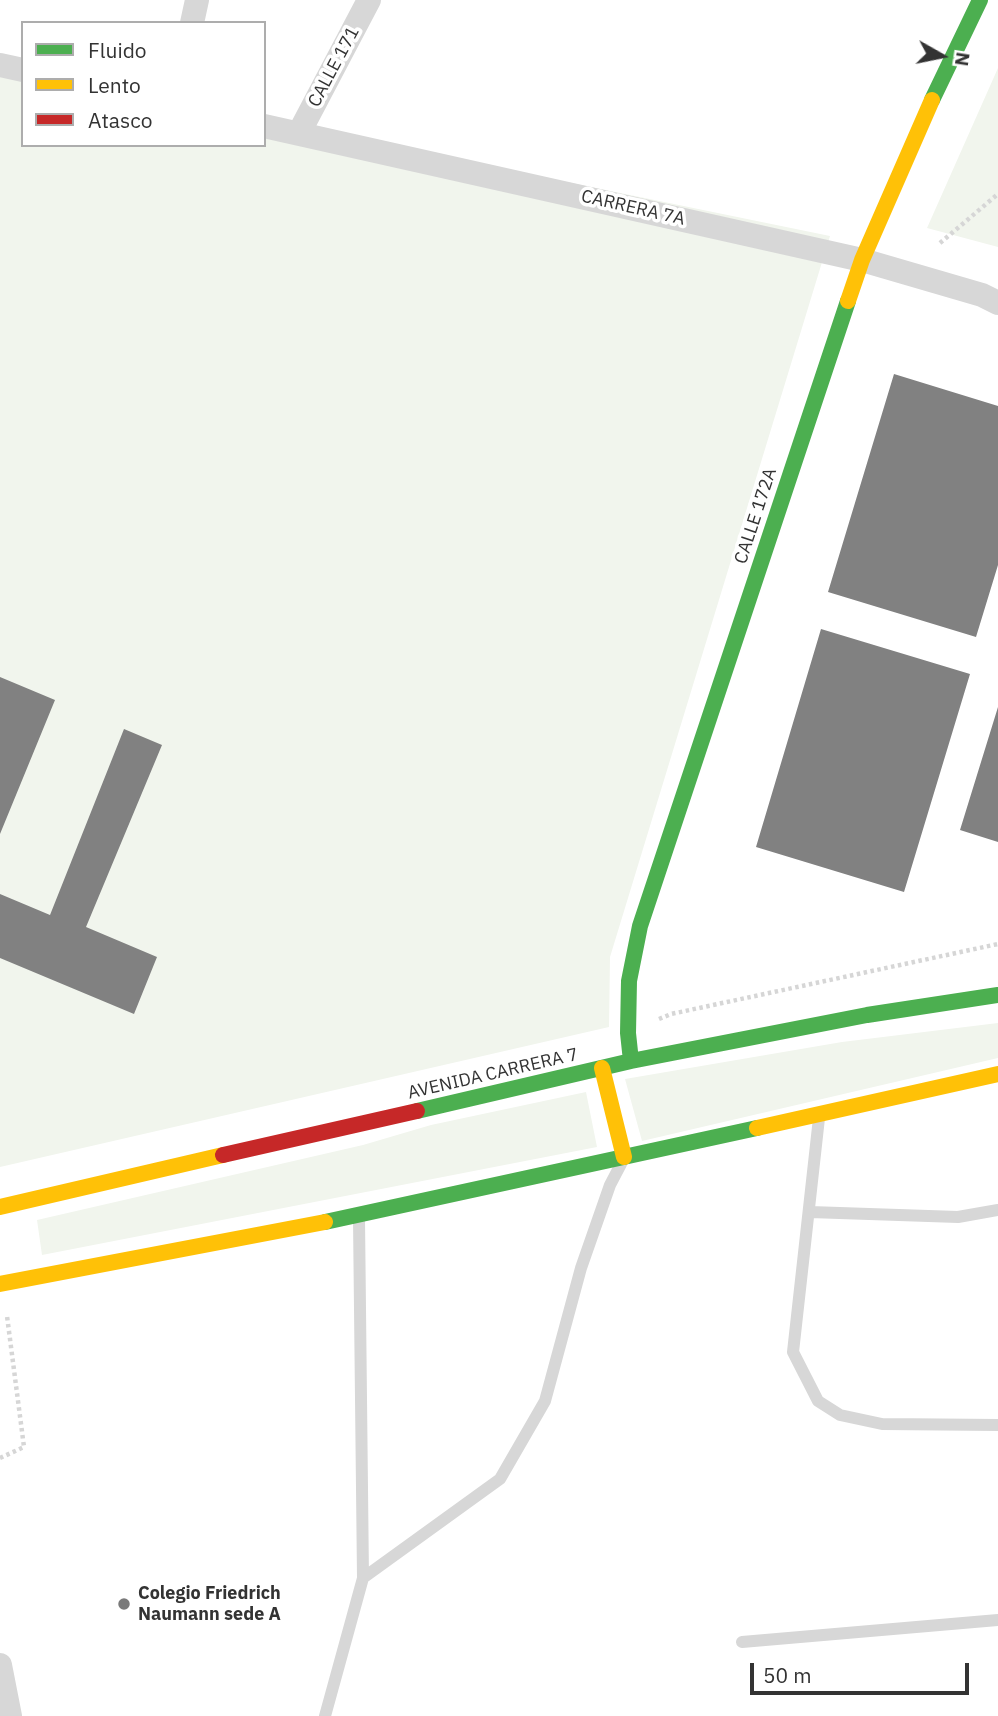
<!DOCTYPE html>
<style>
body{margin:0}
#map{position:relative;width:998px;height:1716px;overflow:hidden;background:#fff;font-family:"IBM Plex Sans",sans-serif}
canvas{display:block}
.legend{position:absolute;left:21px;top:21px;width:245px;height:126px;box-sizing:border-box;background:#fff;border:2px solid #adadad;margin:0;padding:9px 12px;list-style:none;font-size:21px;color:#333}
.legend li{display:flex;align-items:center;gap:14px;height:35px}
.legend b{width:35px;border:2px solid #adadad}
.north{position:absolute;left:907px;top:21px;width:70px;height:70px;-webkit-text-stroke:5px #fff;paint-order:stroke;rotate:99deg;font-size:19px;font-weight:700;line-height:28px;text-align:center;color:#333}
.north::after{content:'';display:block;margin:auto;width:24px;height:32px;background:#333;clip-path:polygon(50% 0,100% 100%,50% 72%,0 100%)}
.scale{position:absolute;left:750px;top:1663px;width:219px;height:32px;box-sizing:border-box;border:4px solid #333;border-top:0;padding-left:9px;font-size:21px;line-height:24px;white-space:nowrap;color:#333;-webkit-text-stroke:5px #fff;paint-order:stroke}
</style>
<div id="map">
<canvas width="998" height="1716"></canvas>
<ul class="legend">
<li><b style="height:9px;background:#4caf50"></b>Fluido</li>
<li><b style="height:9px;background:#ffc107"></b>Lento</li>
<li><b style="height:9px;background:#c62828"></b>Atasco</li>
</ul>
<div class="north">N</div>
<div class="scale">50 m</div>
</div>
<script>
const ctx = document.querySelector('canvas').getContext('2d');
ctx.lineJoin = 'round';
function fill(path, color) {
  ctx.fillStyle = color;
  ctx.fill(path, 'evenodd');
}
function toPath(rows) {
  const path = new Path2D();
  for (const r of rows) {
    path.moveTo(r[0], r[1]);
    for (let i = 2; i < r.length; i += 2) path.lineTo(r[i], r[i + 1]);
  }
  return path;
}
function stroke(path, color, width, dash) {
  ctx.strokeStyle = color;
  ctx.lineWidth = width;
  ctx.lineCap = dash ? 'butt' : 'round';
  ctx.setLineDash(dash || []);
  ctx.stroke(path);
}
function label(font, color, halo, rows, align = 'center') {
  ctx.font = font + ' "IBM Plex Sans",sans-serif';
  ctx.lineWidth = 7;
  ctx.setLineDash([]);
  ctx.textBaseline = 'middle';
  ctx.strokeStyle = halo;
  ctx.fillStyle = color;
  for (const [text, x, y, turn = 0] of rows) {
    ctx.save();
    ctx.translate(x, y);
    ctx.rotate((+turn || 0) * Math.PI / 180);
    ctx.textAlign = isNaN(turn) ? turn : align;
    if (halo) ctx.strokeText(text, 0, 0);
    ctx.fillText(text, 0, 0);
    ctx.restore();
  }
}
const green = toPath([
 [0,66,23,71,23,145,264,145,264,120,830,236,610,957,609,1027,0,1167],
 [998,68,998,247,927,228],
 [998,1023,998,1058,642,1141,625,1079,842,1042],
 [586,1092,597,1147,42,1255,37,1220,363,1145,431,1125]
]);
const building = toPath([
 [894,374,998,406,998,565,976,637,828,592],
 [821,629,970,674,904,892,756,847],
 [0,677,55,700,0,834],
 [998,707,998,842,960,830],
 [124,729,162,745,86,927,157,957,134,1014,0,958,0,894,50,915]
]);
const path = toPath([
 [940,243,998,194],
 [659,1019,671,1014,998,944],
 [0,1458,24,1447,7,1316]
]);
const lane = toPath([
 [819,1118,793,1352,818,1401,840,1415,882,1424,998,1425],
 [810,1212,958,1217,998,1210],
 [363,1578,500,1479,545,1401,581,1268,610,1185,621,1164],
 [742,1642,998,1620],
 [325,1716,363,1578,359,1219]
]);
const street = toPath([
 [192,23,197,0],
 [0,65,23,70],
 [264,126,862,260,982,295,998,303],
 [299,133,369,0],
 [0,1665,10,1716]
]);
const fast = toPath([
 [932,100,980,0],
 [631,1061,628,1033,629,981,640,926,848,301],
 [417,1111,631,1061,867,1015,998,995],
 [325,1222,757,1128]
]);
const slow = toPath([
 [848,301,862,260,932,100],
 [602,1068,624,1157],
 [757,1128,998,1074],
 [0,1207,223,1155],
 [0,1284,325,1222]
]);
const jam = toPath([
 [223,1155,417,1111]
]);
const markers = [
 [124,1604,7,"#7a7a7a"]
];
const streetNames = [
 ["CALLE 171",334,67,-62],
 ["CARRERA 7A",633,208,13],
 ["CALLE 172A",756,516,-72],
 ["AVENIDA CARRERA 7",493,1074,-13]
];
const poiNames = [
 ["Colegio Friedrich",138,1594],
 ["Naumann sede A",138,1615]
];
fill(green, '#f1f5ed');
fill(building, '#818181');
stroke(path, '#d6d6d6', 4.5, [3.5, 3.5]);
stroke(lane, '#d7d7d7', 12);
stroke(street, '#d7d7d7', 24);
stroke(fast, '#4caf50', 16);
stroke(slow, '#ffc107', 16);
stroke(jam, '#c62828', 16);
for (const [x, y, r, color] of markers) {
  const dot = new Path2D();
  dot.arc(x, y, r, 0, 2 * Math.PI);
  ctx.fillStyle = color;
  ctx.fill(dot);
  stroke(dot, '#fff', 2.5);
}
label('18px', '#333', '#fff', streetNames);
label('bold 18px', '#333', '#fff', poiNames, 'left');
</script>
